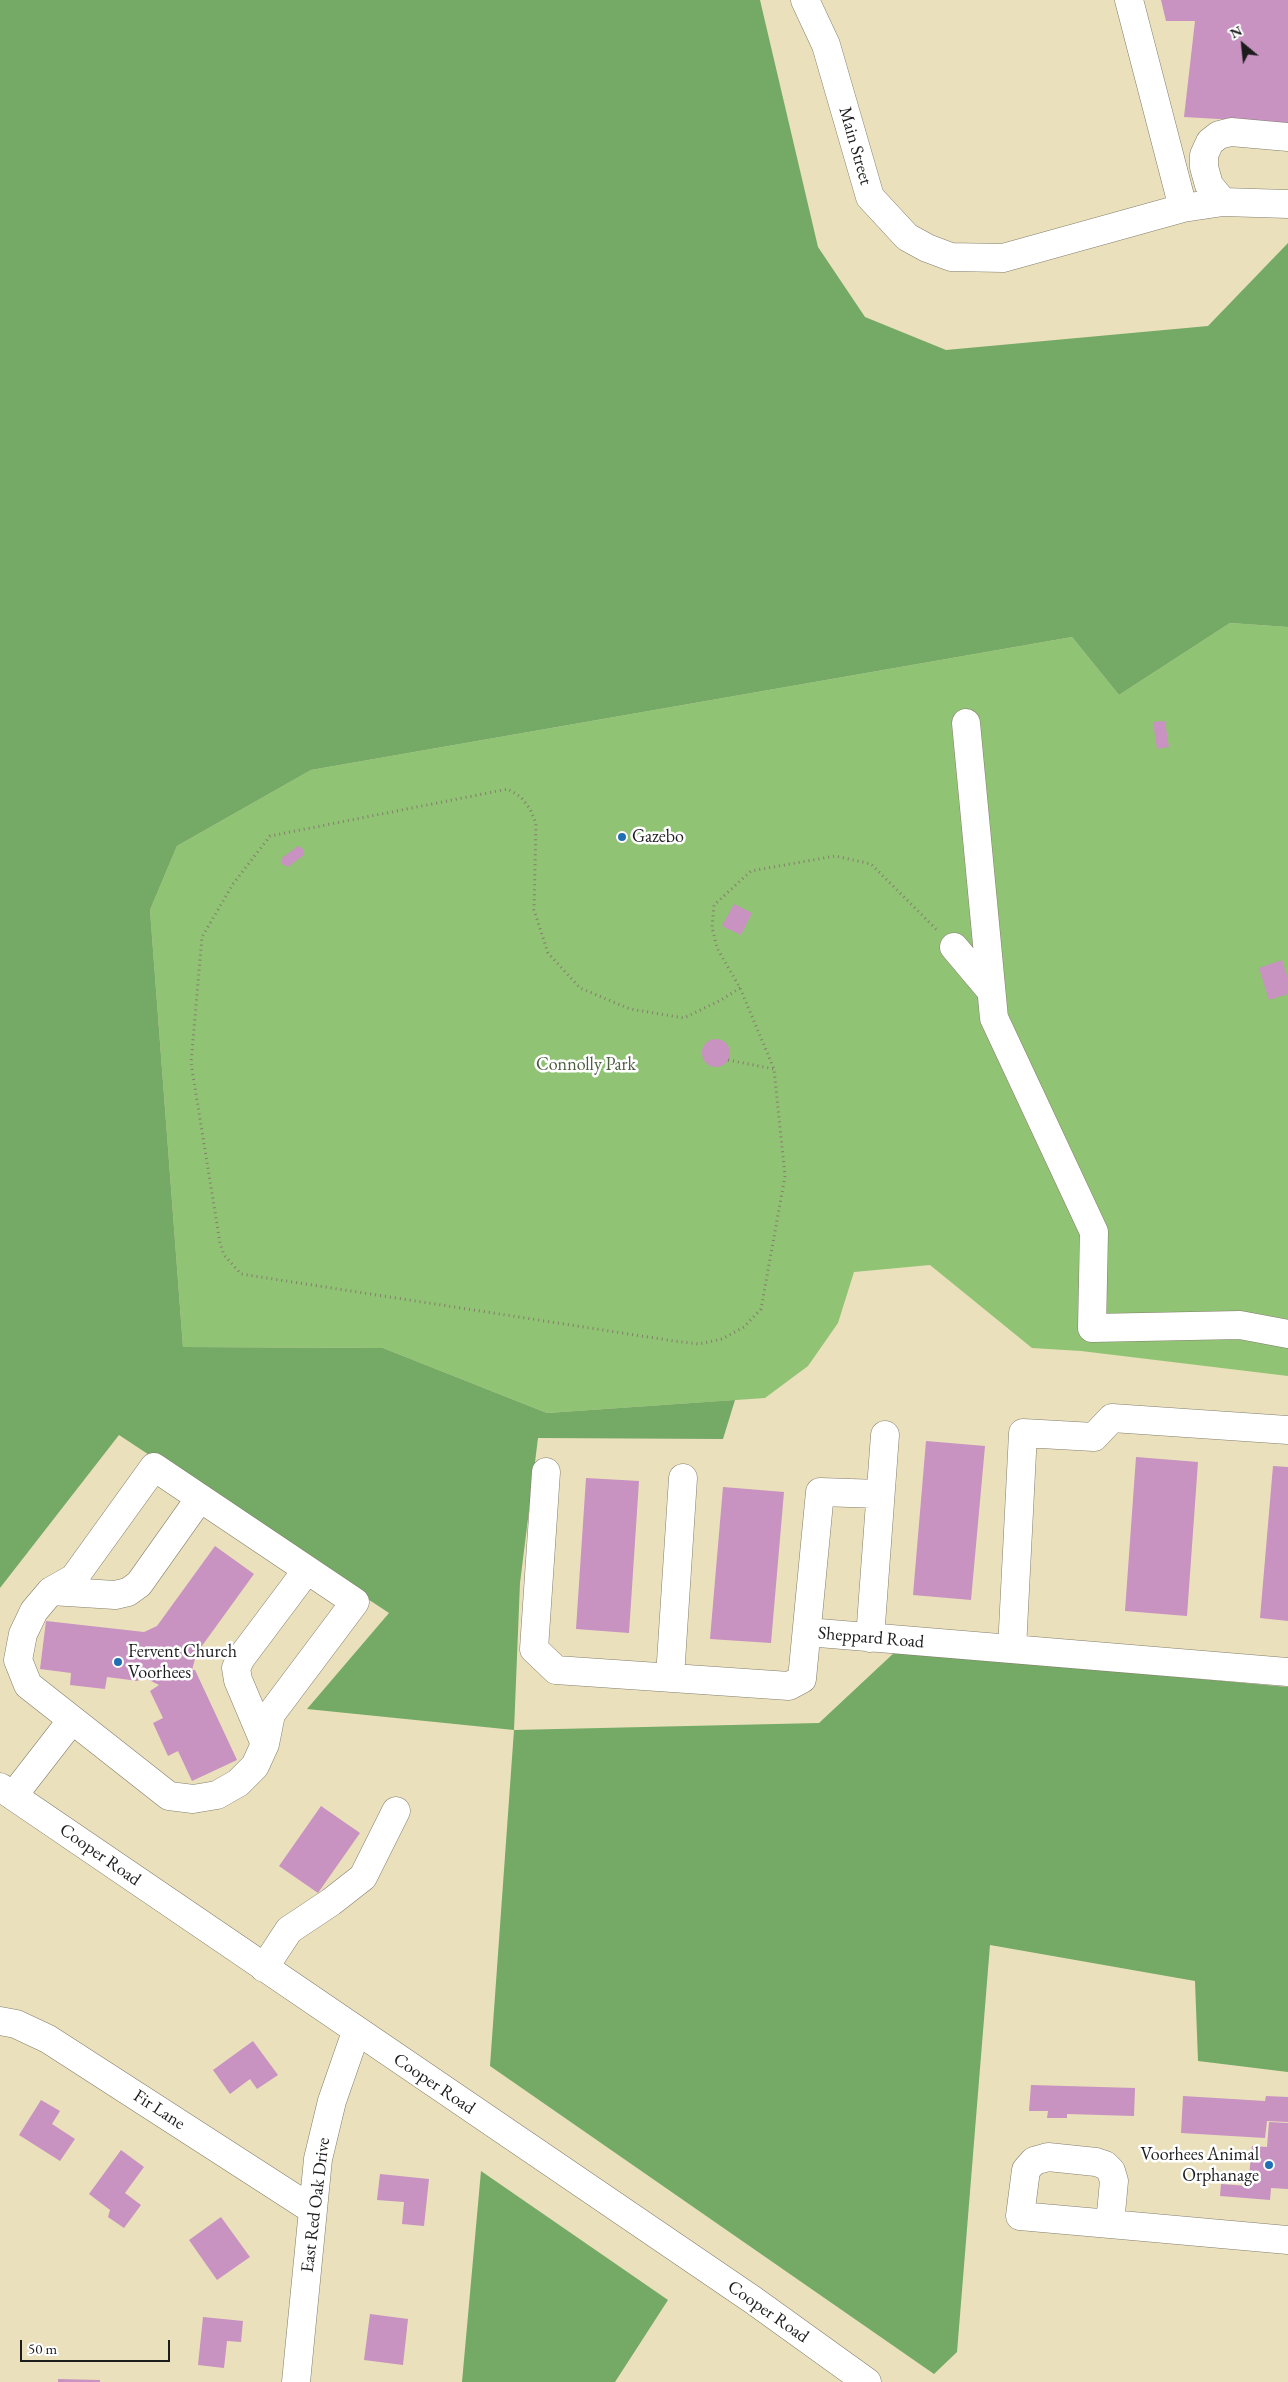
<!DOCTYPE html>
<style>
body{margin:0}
#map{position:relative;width:1288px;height:2382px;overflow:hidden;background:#eae0bc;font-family:"EB Garamond",serif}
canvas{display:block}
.north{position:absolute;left:1218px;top:20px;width:50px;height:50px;-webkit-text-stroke:4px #fff;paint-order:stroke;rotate:332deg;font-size:14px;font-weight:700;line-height:20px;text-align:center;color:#1c1c1c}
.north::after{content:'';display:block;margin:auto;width:18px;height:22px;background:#1c1c1c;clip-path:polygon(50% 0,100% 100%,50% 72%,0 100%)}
.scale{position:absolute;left:20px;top:2340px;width:150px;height:22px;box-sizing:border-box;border:2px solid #1c1c1c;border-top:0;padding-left:6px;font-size:15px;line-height:18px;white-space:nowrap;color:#1c1c1c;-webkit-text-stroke:4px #fff;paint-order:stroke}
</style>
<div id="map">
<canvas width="1288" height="2382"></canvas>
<div class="north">N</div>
<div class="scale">50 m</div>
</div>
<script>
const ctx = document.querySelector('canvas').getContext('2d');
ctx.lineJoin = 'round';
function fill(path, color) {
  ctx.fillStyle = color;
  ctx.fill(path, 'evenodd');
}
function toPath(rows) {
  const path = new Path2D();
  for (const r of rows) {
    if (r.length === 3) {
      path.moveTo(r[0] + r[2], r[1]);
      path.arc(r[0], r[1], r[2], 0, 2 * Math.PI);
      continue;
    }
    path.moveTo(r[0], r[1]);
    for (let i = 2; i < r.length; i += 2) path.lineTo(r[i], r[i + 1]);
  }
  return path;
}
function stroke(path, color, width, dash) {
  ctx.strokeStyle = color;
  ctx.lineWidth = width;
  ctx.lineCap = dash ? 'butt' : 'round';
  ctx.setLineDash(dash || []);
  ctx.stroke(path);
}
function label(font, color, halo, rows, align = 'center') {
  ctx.font = font + ' "EB Garamond",serif';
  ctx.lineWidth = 5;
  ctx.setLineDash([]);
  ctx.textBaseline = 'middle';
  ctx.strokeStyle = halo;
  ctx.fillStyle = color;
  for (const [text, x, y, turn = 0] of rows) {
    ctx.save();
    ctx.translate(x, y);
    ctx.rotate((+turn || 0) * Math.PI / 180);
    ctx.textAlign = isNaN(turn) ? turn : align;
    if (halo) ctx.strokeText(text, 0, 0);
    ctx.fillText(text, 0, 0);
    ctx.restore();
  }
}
const green = toPath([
 [1230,623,1288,627,1288,1376,1081,1351,1032,1348,930,1265,854,1272,838,1323,808,1366,765,1398,547,1413,383,1348,183,1347,150,910,177,846,311,770,1072,637,1119,695]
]);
const forest = toPath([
 [0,0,760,0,818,247,865,317,946,350,1208,326,1288,243,1288,627,1230,623,1119,695,1072,637,311,770,177,846,150,910,183,1347,383,1348,547,1413,735,1400,723,1439,538,1438,520,1583,514,1730,819,1723,896,1651,1288,1687,1288,2072,1198,2061,1195,1981,990,1945,957,2352,934,2374,490,2066,514,1730,307,1709,389,1613,119,1435,0,1588],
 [481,2171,668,2300,615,2382,462,2382]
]);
const building = toPath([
 [1161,0,1288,0,1288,123,1184,117,1195,21,1166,21],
 [1165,721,1169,747,1157,749,1153,722],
 [622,837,6],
 [298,846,303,849,304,855,288,867,282,864,282,858],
 [734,904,752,913,741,935,722,926],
 [1282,960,1288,979,1288,994,1269,1000,1259,968],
 [716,1053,14],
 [926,1441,985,1446,971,1600,913,1595],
 [1136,1457,1198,1462,1187,1616,1125,1611],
 [1273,1466,1288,1467,1288,1621,1260,1618],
 [586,1478,639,1481,629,1633,576,1629],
 [723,1487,784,1492,771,1643,710,1639],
 [215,1546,254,1574,199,1650,202,1652,196,1655,192,1670,195,1670,237,1760,192,1781,178,1751,168,1756,153,1723,163,1718,150,1691,159,1685,139,1675,138,1681,107,1677,105,1689,70,1685,71,1673,40,1669,46,1621,144,1632,157,1626],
 [321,1806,360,1833,318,1893,279,1866],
 [253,2041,278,2075,257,2089,250,2079,230,2094,213,2070],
 [1031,2085,1135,2088,1134,2116,1067,2114,1067,2118,1047,2118,1048,2111,1029,2111],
 [1183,2096,1265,2101,1266,2096,1288,2097,1288,2122,1267,2121,1265,2138,1181,2133],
 [41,2100,60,2111,52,2124,75,2139,60,2161,19,2135],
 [1269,2122,1288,2123,1288,2189,1271,2188,1270,2200,1220,2196,1221,2184,1248,2186,1252,2146,1267,2147],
 [121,2150,144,2167,125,2193,141,2205,124,2228,108,2217,110,2210,89,2194],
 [380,2174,429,2179,424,2226,402,2224,404,2202,377,2200],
 [221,2217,250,2257,217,2280,189,2240],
 [370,2314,408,2319,403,2365,364,2360],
 [203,2317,243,2321,241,2342,227,2341,224,2368,198,2365],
 [58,2379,100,2380,100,2382,58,2382]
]);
const path = toPath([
 [740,988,721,1000,684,1018,630,1009,580,988,548,953,534,910,536,823,530,809,521,797,508,789,270,836,233,884,202,937,191,1063,220,1243,224,1255,241,1274,674,1341,699,1344,722,1339,744,1327,761,1309,785,1176,774,1069,740,988,717,948,712,927,714,905,751,871,835,856,871,864,938,931],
 [728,1060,774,1069]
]);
const minor = toPath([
 [805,0,826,45,870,197,907,237,927,248,951,257,1003,258,1183,208,1223,202,1288,204],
 [1129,0,1183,208],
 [1223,202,1209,185,1204,167,1204,155,1210,142,1219,135,1231,132,1288,137],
 [966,723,994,1018,1094,1232,1092,1328,1240,1325,1288,1334],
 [954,947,991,991],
 [154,1467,355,1602,271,1714,265,1744,255,1766,238,1783,217,1795,193,1799,169,1796,28,1685,18,1660,23,1634,34,1611,51,1591,74,1578,154,1467],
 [546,1472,534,1649,556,1670,789,1686,802,1679,820,1492,880,1494],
 [51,1591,115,1595,128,1592,139,1584,200,1498],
 [807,1632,1288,1672],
 [870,1638,885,1435],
 [1012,1649,1023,1433,1094,1437,1112,1418,1288,1430],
 [670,1677,683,1478],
 [265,1744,238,1680,236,1668,241,1658,307,1570],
 [0,1787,753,2300,867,2382],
 [13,1796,72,1720],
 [264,1968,289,1930,331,1902,363,1877,396,1811],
 [0,2021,16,2024,48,2039,313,2210],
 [1110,2224,1114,2181,1111,2171,1105,2165,1096,2162,1048,2157,1034,2161,1026,2170,1020,2216,1110,2224,1288,2240],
 [296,2382,318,2159,332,2101,356,2032]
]);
const markers = [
 [622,837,5,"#1f6fb2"],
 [118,1662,5,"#1f6fb2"],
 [1269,2165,5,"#1f6fb2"]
];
const streetNames = [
 ["Main Street",855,146,74],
 ["Sheppard Road",871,1638,5],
 ["Cooper Road",100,1855,35],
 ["Cooper Road",434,2084,34],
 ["Fir Lane",159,2110,33],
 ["East Red Oak Drive",316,2205,-83],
 ["Cooper Road",768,2312,35]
];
const poiNames = [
 ["Gazebo",632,837],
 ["Fervent Church",128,1652],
 ["Voorhees",128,1673],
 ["Voorhees Animal",1259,2155,"right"],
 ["Orphanage",1259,2176,"right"]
];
const parkNames = [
 ["Connolly Park",586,1065]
];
fill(green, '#91c374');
fill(forest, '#74a966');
fill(building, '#c892c1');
stroke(minor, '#837e6c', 29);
stroke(path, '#837e6c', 3, [1, 4]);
stroke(minor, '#fff', 28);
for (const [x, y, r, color] of markers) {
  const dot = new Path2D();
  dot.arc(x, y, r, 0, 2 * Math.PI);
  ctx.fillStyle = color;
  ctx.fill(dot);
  stroke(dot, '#fff', 2);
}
label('18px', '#1c1c1c', '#fff', streetNames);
label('18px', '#1c1c1c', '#fff', poiNames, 'left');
label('18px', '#4b5f3f', '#fff', parkNames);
</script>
